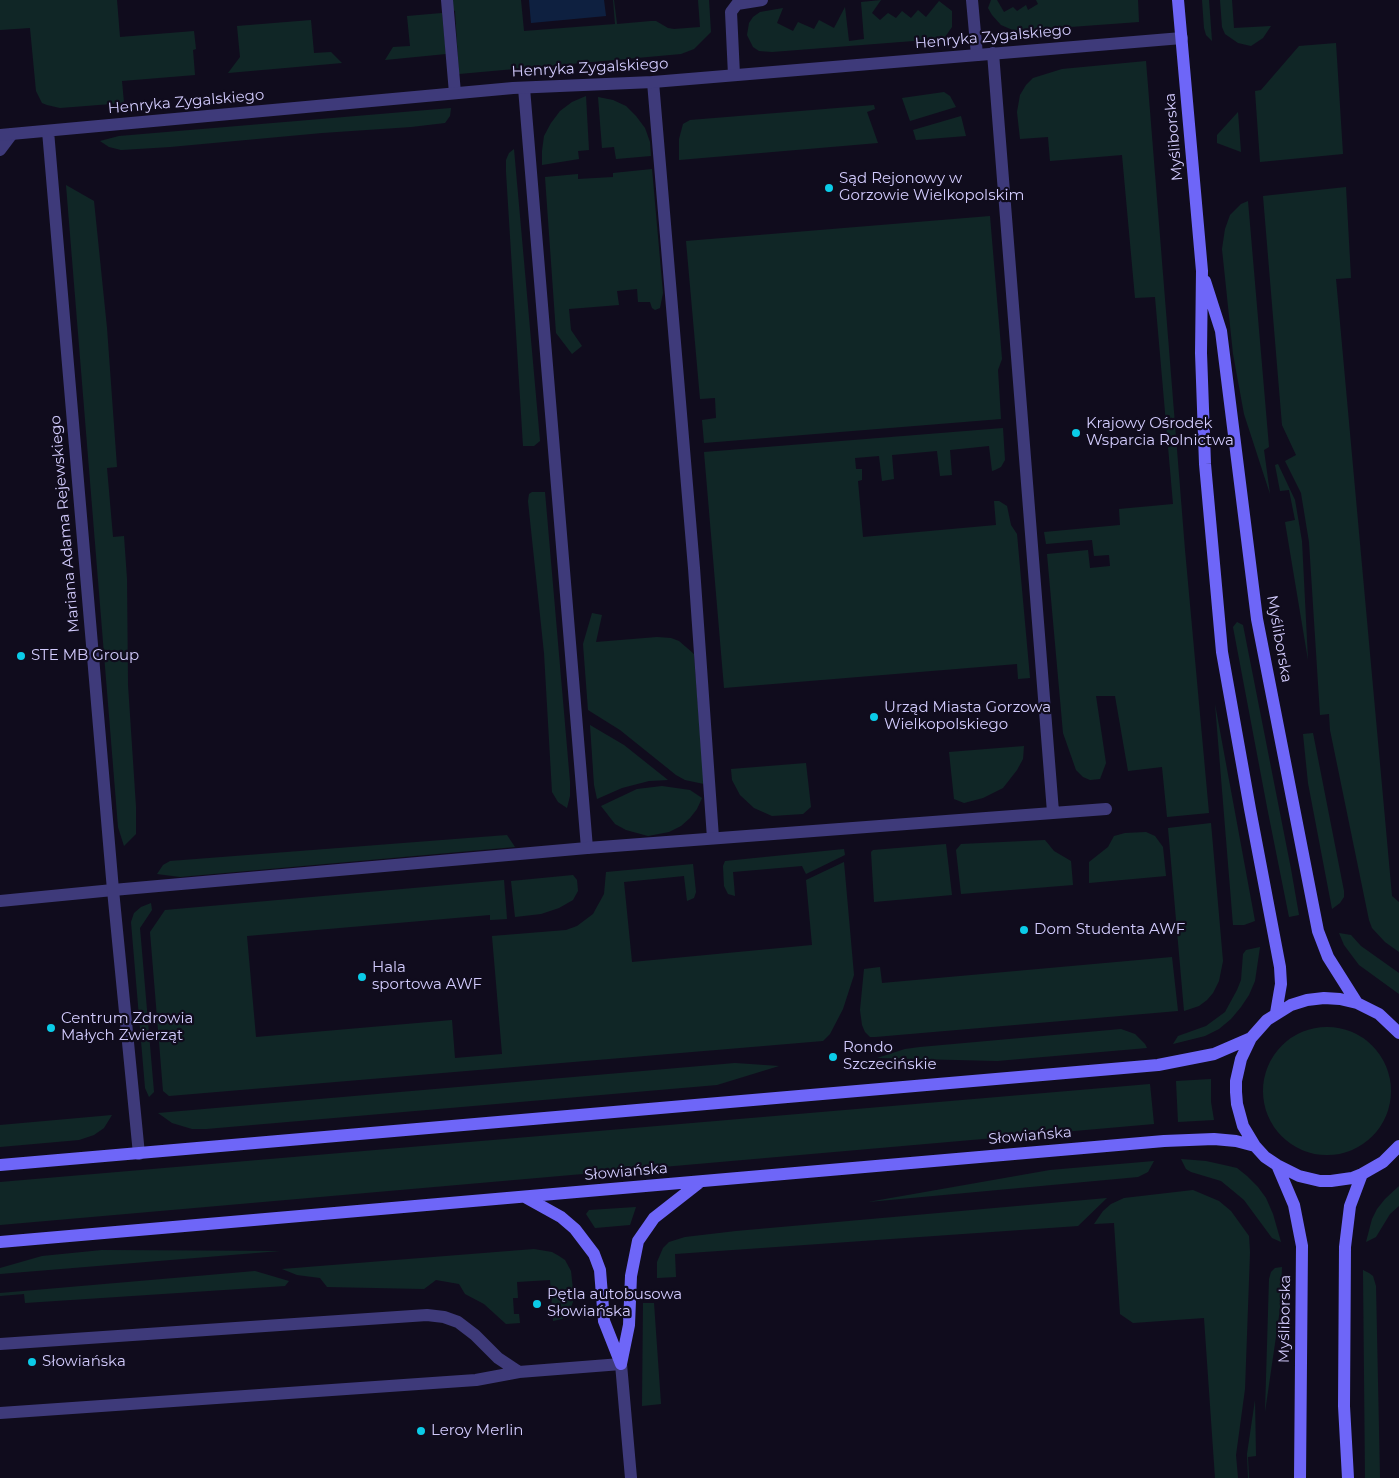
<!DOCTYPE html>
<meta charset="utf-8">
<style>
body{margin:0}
canvas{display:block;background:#100c1d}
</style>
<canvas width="1399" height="1478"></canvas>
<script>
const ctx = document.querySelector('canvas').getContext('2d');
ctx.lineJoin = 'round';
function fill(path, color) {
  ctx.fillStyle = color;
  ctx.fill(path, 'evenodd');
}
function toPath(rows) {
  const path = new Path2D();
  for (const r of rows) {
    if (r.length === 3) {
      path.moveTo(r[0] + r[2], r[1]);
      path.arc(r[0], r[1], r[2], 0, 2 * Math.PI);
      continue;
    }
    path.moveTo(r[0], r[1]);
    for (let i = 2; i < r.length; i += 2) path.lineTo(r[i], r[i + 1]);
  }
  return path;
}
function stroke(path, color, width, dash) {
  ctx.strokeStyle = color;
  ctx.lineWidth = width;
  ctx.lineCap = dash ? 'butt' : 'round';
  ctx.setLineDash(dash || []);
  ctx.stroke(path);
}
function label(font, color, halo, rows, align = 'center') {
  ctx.font = font + ' Montserrat,sans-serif';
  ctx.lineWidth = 4.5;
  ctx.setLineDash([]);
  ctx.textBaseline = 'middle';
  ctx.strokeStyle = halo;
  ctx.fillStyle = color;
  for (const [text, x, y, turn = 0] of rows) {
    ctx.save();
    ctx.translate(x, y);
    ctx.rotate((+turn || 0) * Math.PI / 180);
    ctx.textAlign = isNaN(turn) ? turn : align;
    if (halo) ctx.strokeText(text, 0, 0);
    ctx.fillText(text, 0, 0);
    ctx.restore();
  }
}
const green = toPath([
 [0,0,117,0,120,37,194,31,196,49,193,50,195,75,122,81,124,103,60,108,47,105,42,103,36,91,30,28,0,30],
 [452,0,521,0,524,31,615,24,613,0,614,0,617,24,651,21,656,21,668,28,674,29,700,27,698,0,709,0,711,32,694,49,681,54,459,74,455,11,453,10],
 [881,0,872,13,880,20,888,13,896,18,902,11,911,18,918,10,926,17,939,1,952,11,952,27,945,37,939,39,772,52,759,51,753,47,747,35,749,23,753,17,760,12,783,8,777,23,793,31,798,22,814,29,819,20,834,28,845,7,849,41,864,39,861,2],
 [991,0,997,0,1004,12,1013,7,1017,11,1026,5,1028,10,1038,4,1036,0,1138,0,1139,22,1015,31,1001,25,992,15,988,8],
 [1202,0,1209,0,1212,41,1206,35,1204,28],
 [1220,0,1232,0,1234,28,1271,26,1263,38,1251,46,1238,43,1225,34,1222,27],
 [442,13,446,54,385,60,393,47,410,46,407,16],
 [311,20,314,53,331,52,342,63,228,73,240,57,237,26],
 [1336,43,1343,154,1260,162,1255,91,1261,90,1299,46],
 [1146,61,1185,550,1209,813,1167,817,1162,767,1128,771,1115,696,1096,696,1106,763,1100,779,1090,780,1083,777,1076,770,1063,733,1047,554,1088,550,1090,568,1110,566,1109,555,1094,556,1092,540,1046,544,1044,532,1120,525,1119,509,1173,504,1155,297,1135,298,1122,155,1050,161,1048,137,1020,139,1017,112,1020,95,1026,85,1033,78,1062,69],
 [944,92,950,96,956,107,910,121,902,98],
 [586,96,589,150,578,151,579,159,542,165,542,151,544,136,551,123,560,111,572,102],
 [598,97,613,100,626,106,636,116,645,128,650,142,651,156,616,159,614,147,602,148],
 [874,105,875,109,867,112,878,143,679,160,679,139,683,124,690,120],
 [451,108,450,116,445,123,411,127,322,133,170,147,121,150,109,147,100,141,119,136],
 [1238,112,1241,152,1217,143,1217,135],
 [961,116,966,136,916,140,913,130],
 [514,149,540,441,534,446,523,446,506,172,506,160,509,153],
 [652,169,663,293,660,308,655,310,652,308,650,302,638,302,637,289,617,291,619,305,569,309,571,330,582,346,572,354,556,333,545,177,578,174,578,179,613,177,613,173],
 [66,185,94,201,107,328,117,467,107,468,113,537,124,536,127,579,128,685,136,807,136,834,124,846,118,827],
 [1346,187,1351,278,1336,279,1392,896,1399,902,1399,952,1385,942,1372,928,1369,920,1330,730,1329,714,1320,715,1309,542,1301,493,1285,461,1296,455,1282,425,1263,196],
 [1248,201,1269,447,1264,450,1270,494,1244,414,1233,354,1222,249,1225,229,1230,215,1241,204],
 [990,216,1002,359,998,370,1001,419,704,443,702,420,716,418,715,398,700,399,686,241],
 [1003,428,1005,460,1001,467,995,470,992,471,989,446,950,450,952,475,940,476,937,451,892,455,894,479,882,481,879,456,855,458,856,469,862,469,862,480,858,481,863,537,996,525,994,501,999,501,1007,506,1011,525,1017,534,1030,678,1018,679,1017,664,724,688,704,452],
 [1278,464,1295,500,1302,541,1308,660,1285,522,1295,520,1289,490,1280,491,1275,465],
 [532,492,545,492,570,782,570,796,567,808,558,802,552,792,544,653,528,501,529,494],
 [592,613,602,615,596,642,657,637,671,638,679,641,694,654,704,784,685,780,676,775,620,730,588,710,583,644],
 [1237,622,1243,625,1291,869,1299,915,1289,917,1267,807,1233,627],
 [1215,704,1255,921,1244,925,1233,925],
 [590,725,624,745,668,780,649,781,622,788,597,799,594,785],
 [1313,733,1344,891,1344,897,1340,903,1332,909,1308,783,1303,734],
 [1024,746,1023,759,1017,770,1003,788,983,798,964,803,954,799,949,752],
 [806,763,811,807,803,814,772,816,754,808,740,795,732,780,731,769],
 [662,786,690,790,702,798,697,809,690,818,681,826,669,832,648,836,626,830,615,824,601,806,637,789],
 [1211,823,1223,961,1219,981,1213,993,1207,1000,1199,1006,1184,1011,1168,828],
 [1146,832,1155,836,1163,847,1166,876,1089,883,1089,862,1108,847,1114,836,1125,833],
 [507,835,515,847,180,877,157,874,163,865,170,861],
 [1045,840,1054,851,1071,861,1073,885,961,894,956,850,961,844],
 [946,844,952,895,874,902,871,852,873,850],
 [844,849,845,855,806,874,802,866,733,872,735,896,728,894,724,886,723,866,725,861],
 [844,862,854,975,843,1009,830,1034,823,1041,169,1096,163,1091,150,932,165,910,504,880,507,919,490,920,490,915,247,936,256,1037,452,1020,455,1058,502,1054,492,936,566,930,577,926,593,914,604,894,606,872,693,864,696,892,694,898,687,901,684,876,624,882,632,962,812,945,806,880],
 [573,875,577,880,578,891,573,900,559,908,541,914,515,917,511,881],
 [151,903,152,910,140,928,154,1092,149,1097,145,1088,131,922,134,913,141,907],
 [1339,933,1351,935,1361,946,1399,973,1399,994,1359,965,1344,945],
 [1260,947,1255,981,1249,995,1241,1007,1231,1019,1219,1029,1205,1036,1173,1044,1178,1036,1206,1026,1225,1012,1237,990,1241,980,1243,954,1246,950],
 [1172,957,1178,1011,875,1037,870,1037,865,1032,862,1025,860,1010,864,969,880,967,882,983],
 [1327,1091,64],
 [1121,1029,1135,1034,1145,1044,1147,1048,997,1061,877,1058,905,1049,920,1047],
 [735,1063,779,1066,717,1085,206,1129,192,1129,172,1123,158,1113],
 [1211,1079,1211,1102,1214,1120,1178,1122,1176,1081],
 [1150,1084,1154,1124,0,1225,0,1182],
 [112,1115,104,1128,94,1135,79,1140,0,1147,0,1125],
 [1181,1159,1206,1161,1224,1165,1237,1168,1247,1176,1258,1187,1266,1198,1273,1214,1281,1242,1272,1238,1244,1200,1232,1190,1221,1181,1191,1172,1186,1169],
 [1154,1161,1148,1172,1138,1177,868,1202,1050,1170],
 [1399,1186,1399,1206,1390,1214,1376,1237,1366,1242,1372,1219,1377,1209,1385,1199],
 [1193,1190,1219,1201,1231,1211,1249,1236,1250,1252,1245,1389,1236,1455,1238,1478,1215,1478,1204,1318,1133,1323,1120,1314,1114,1223,1094,1224,1103,1211,1111,1204,1124,1198],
 [1107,1198,1078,1226,675,1254,676,1277,657,1278,657,1262,663,1248,669,1242,685,1237,736,1231],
 [636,1207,630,1225,595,1228,586,1214,589,1210],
 [534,1249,552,1252,559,1256,565,1260,571,1271,574,1299,569,1313,562,1319,553,1321,550,1280,517,1282,518,1298,513,1298,514,1314,519,1314,520,1323,506,1324,484,1304,465,1294,459,1284,436,1280,424,1289,327,1287,320,1278,297,1275,282,1269],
 [102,1250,280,1251,0,1274,0,1268,42,1256],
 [1282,1267,1280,1309,1265,1412,1269,1279,1271,1272,1275,1268],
 [1363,1270,1369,1273,1373,1276,1376,1286,1380,1478,1365,1478],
 [255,1271,289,1281,285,1286,25,1303,24,1294,0,1296,0,1293],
 [643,1303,654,1303,661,1404,642,1406],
 [1255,1400,1256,1456,1248,1457,1249,1478,1254,1478,1248,1478,1247,1454]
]);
const water = toPath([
 [529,0,604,0,606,16,531,23]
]);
const lane = toPath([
 [447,0,455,93],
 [972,0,977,55],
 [734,75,731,12,737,4,762,0],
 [653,82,694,568,713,838],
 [524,88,587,848],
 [0,150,12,134],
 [0,901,113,890],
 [0,1344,427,1315,444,1317,458,1322,475,1335,498,1358,519,1372],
 [0,1413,476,1380,519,1372,621,1364,631,1478]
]);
const street = toPath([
 [993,53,1053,812],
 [48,131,113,890,139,1154],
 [0,135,513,88,653,82,1182,38],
 [113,890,587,848,1106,809]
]);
const secondary = toPath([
 [1178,0,1202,271,1201,353,1205,464,1222,652,1250,809,1280,967,1281,984,1276,1013],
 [1205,281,1221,331,1257,619,1318,931,1328,957,1357,1003],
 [1399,1033,1379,1014,1357,1003,1340,999,1324,998,1307,1000,1291,1005,1267,1020,1251,1038,1241,1059,1236,1081,1236,1092,1237,1104,1243,1126,1255,1146,1265,1157,1277,1165,1299,1176,1320,1181,1331,1181,1352,1178,1362,1174,1383,1162,1399,1146],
 [0,1165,1158,1065,1214,1054,1251,1038],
 [1277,1165,1294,1205,1302,1246,1300,1478],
 [525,1197,561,1217,575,1229,594,1254,600,1270,604,1321,621,1364],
 [0,1242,1164,1141,1214,1139,1236,1141,1255,1146],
 [621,1364,629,1325,631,1276,638,1241,654,1218,700,1182],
 [1348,1478,1344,1406,1345,1247,1350,1206,1362,1174]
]);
const markers = [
 [829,188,5,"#0bcce8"],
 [1076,433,5,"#0bcce8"],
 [21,656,5,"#0bcce8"],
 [874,717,5,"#0bcce8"],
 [1024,930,5,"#0bcce8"],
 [362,977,5,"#0bcce8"],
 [51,1028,5,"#0bcce8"],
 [833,1057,5,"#0bcce8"],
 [537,1304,5,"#0bcce8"],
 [32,1362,5,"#0bcce8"],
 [421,1431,5,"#0bcce8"]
];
const streetNames = [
 ["Henryka Zygalskiego",993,37,-5],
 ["Henryka Zygalskiego",590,68,-3],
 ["Henryka Zygalskiego",186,102,-5],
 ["Myśliborska",1174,137,-95],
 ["Mariana Adama Rejewskiego",65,524,-95],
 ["Myśliborska",1279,639,80],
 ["Słowiańska",1030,1136,-5],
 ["Słowiańska",626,1172,-5],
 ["Myśliborska",1285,1319,-89]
];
const poiNames = [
 ["Sąd Rejonowy w",839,179],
 ["Gorzowie Wielkopolskim",839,196],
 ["Krajowy Ośrodek",1086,424],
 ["Wsparcia Rolnictwa",1086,441],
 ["STE MB Group",31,656],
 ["Urząd Miasta Gorzowa",884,708],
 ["Wielkopolskiego",884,725],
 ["Dom Studenta AWF",1034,930],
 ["Hala",372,968],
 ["sportowa AWF",372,985],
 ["Centrum Zdrowia",61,1019],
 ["Małych Zwierząt",61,1036],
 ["Rondo",843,1048],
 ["Szczecińskie",843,1065],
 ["Pętla autobusowa",547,1295],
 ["Słowiańska",547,1312],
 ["Słowiańska",42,1362],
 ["Leroy Merlin",431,1431]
];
fill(green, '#102626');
fill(water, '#0e2040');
stroke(lane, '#3e3a7a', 12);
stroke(street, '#3e3a7a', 12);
stroke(secondary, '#6e66f8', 12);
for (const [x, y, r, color] of markers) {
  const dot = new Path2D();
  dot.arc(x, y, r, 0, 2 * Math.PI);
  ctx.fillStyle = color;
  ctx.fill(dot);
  stroke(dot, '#100c1d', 2);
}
label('15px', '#d2cbfd', '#100c1d', streetNames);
label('15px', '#d2cbfd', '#100c1d', poiNames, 'left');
</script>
